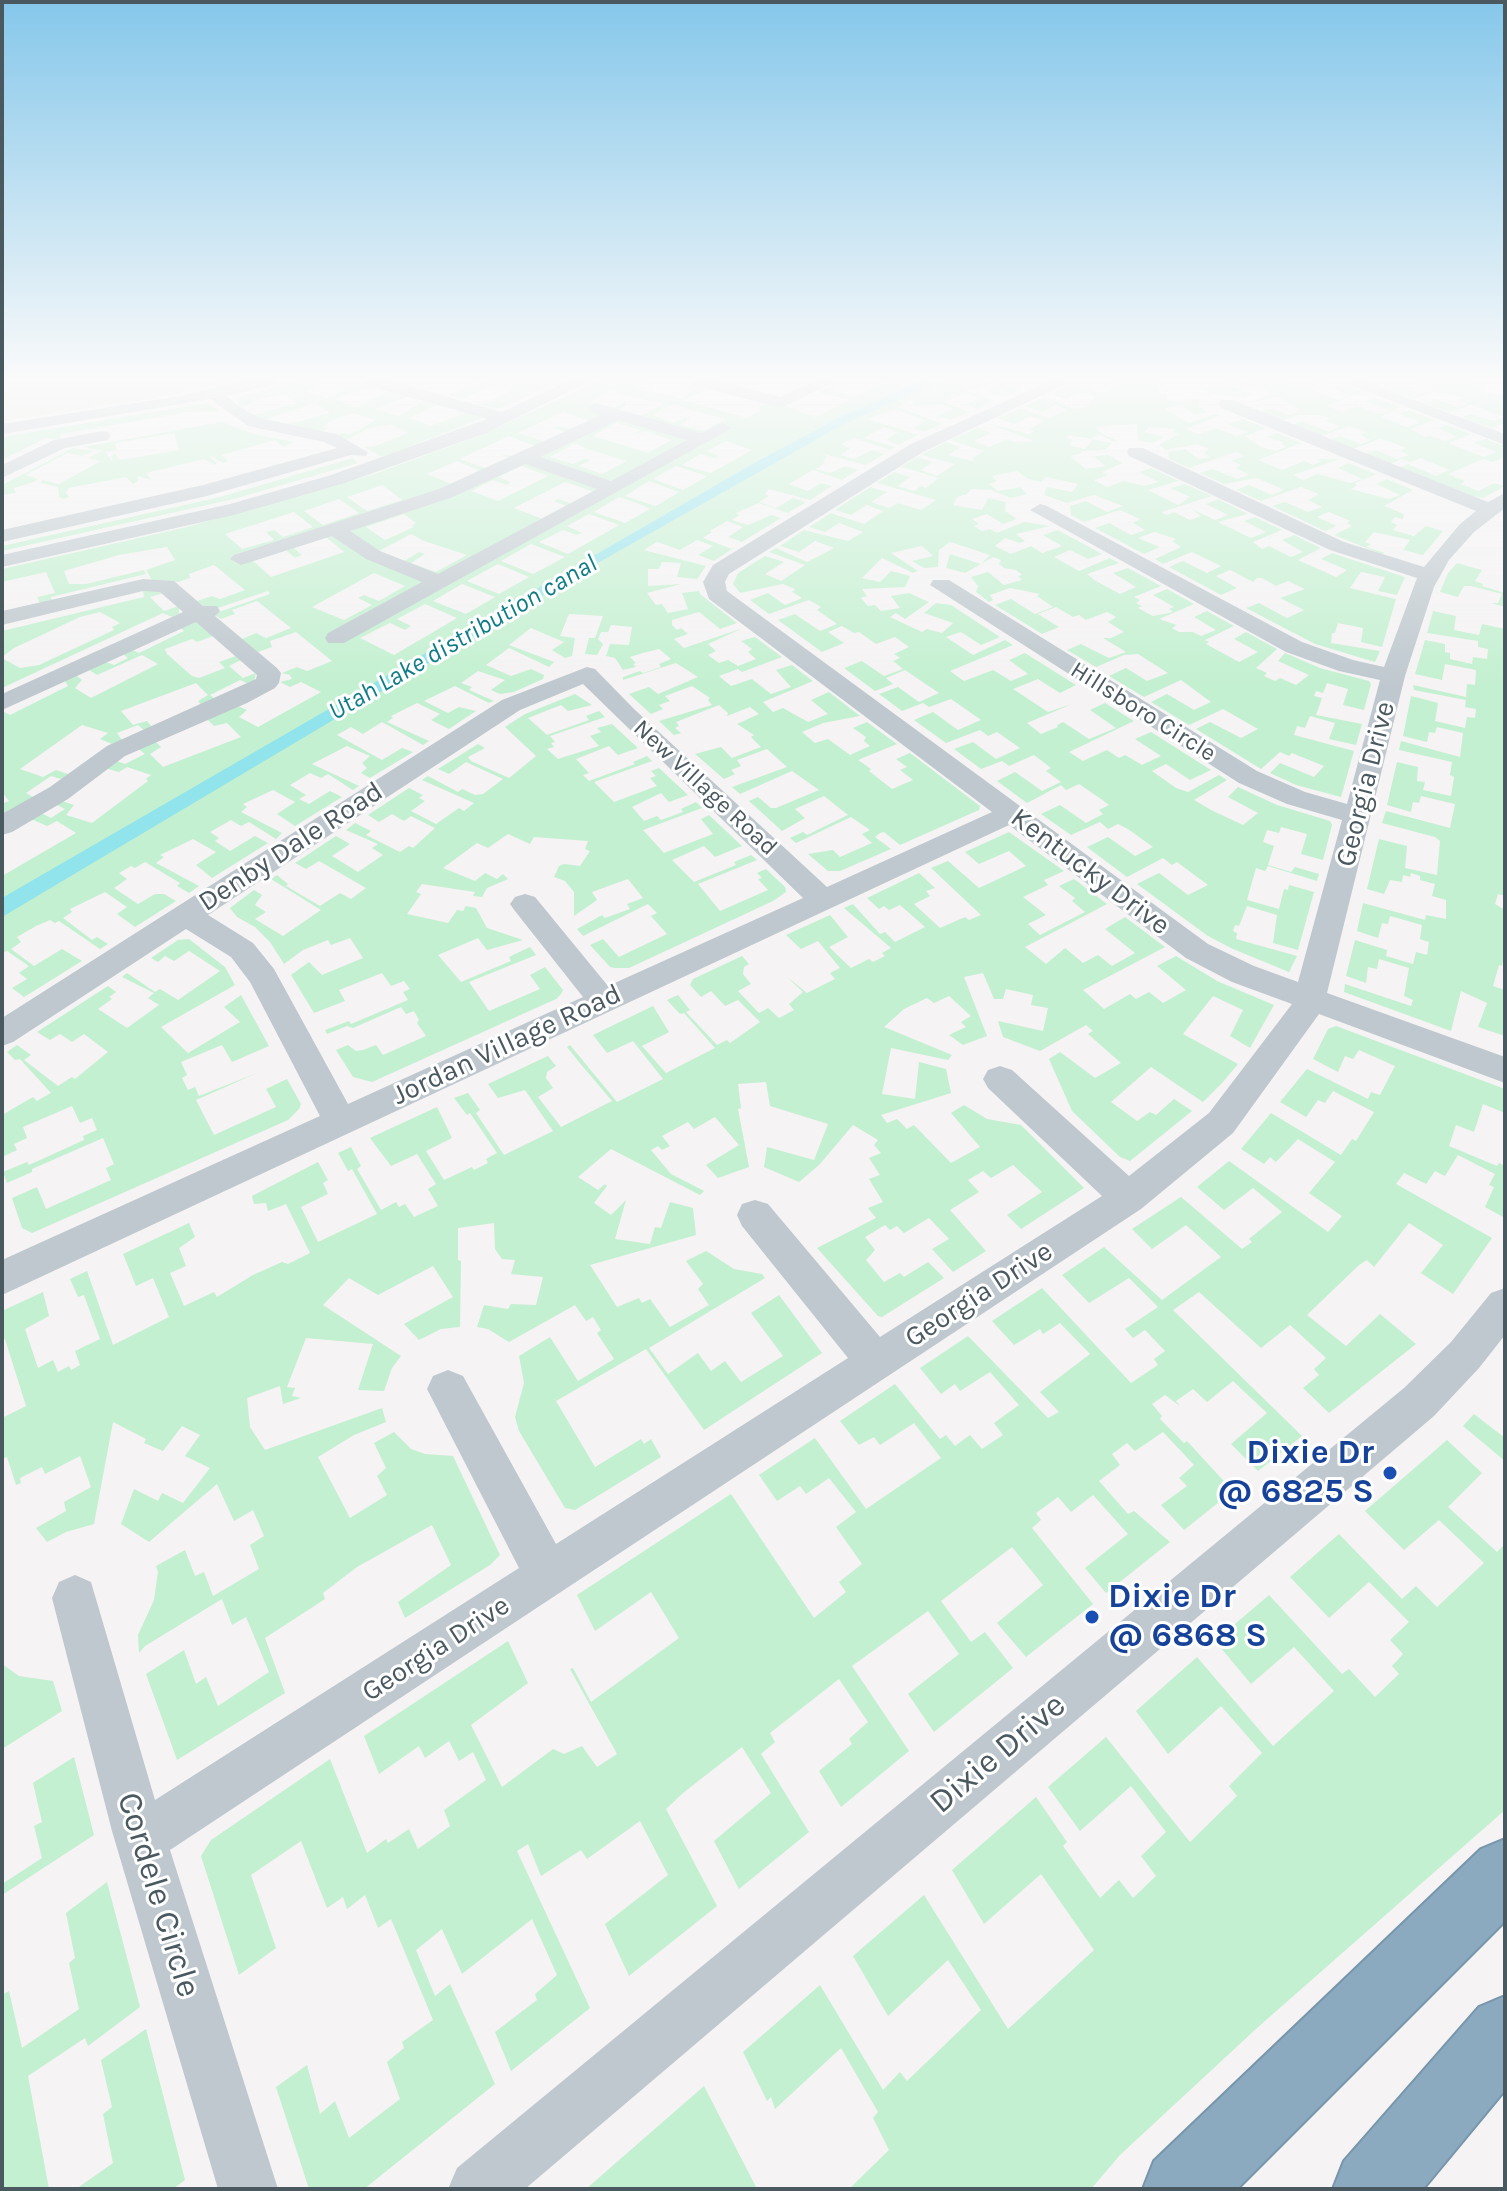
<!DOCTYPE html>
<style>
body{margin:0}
#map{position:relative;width:1507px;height:2191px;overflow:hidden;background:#f5f3f3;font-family:Karla,sans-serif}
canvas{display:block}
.frame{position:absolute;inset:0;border:4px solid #4a5860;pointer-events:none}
</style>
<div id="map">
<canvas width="1507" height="2191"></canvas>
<div class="frame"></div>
</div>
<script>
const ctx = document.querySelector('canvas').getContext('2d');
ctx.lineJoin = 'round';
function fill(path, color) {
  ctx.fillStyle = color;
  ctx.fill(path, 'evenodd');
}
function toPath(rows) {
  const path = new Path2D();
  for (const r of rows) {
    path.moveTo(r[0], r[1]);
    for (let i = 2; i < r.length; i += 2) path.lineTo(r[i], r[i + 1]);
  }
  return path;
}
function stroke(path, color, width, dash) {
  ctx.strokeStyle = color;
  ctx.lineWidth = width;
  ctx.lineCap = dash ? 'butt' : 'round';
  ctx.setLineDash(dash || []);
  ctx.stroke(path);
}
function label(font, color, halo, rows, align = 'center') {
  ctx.font = font + ' Karla,sans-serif';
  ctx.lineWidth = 6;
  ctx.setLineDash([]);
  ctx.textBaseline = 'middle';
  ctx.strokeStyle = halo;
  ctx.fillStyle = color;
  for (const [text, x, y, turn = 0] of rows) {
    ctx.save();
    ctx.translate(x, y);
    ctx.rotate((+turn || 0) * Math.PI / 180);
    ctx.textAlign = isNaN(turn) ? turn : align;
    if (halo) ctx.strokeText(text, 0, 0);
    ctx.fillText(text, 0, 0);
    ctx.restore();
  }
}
const commercial = toPath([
 [2,381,232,381,157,398,2,421]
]);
const green = toPath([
 [296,381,328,381,306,391,326,398,358,383,372,386,336,399,357,407,390,390,407,397,376,409,398,416,428,398,437,405,409,418,430,426,460,415,457,412,464,409,487,416,396,452,490,417,432,441,385,456,380,456,364,447,375,446,408,433,391,425,372,427,346,440,336,436,342,433,351,434,376,420,352,413,330,421,323,427,327,429,322,431,284,425,330,413,315,403,264,420,253,415,297,403,284,394,260,399,242,408,238,406,237,398,231,399],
 [483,381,560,381,499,409,480,405,513,390,493,384,463,400,448,395],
 [599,381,648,381,637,389,682,398,693,390,687,388,691,384,710,389,684,400,747,418,761,410,757,408,764,404,787,406,815,417,850,400,819,392,828,387,854,397,885,381,995,381,1020,390,1004,397,989,392,1001,387,991,383,973,390,959,388,995,401,978,409,966,404,979,398,965,393,944,402,970,412,951,420,937,416,952,409,940,404,918,407,912,405,915,403,911,401,898,407,942,424,924,432,913,428,926,421,895,409,868,419,918,435,898,445,886,440,898,432,884,427,864,438,895,447,891,450,854,438,841,444,850,448,841,455,854,459,872,450,884,454,866,465,820,453,827,456,823,462,825,463,816,469,830,473,846,466,858,470,842,480,813,470,789,484,808,491,821,483,832,486,810,500,769,489,765,494,769,496,759,502,776,508,793,498,806,502,788,513,759,503,736,513,739,515,732,520,748,525,771,515,781,518,742,542,728,537,743,527,727,521,710,531,712,532,703,538,732,549,714,561,698,555,713,546,697,540,680,550,657,542,644,550,706,566,697,579,677,577,681,563,662,562,659,569,648,569,648,586,681,584,647,593,656,605,662,604,668,613,688,609,682,593,699,591,700,594,737,623,720,629,699,612,672,620,672,625,677,630,681,628,688,634,674,639,684,648,743,628,708,644,716,651,708,655,719,663,728,660,738,666,756,659,748,652,752,649,741,641,755,637,782,657,742,672,738,669,719,676,731,686,752,679,771,694,791,687,776,670,792,665,813,681,763,702,773,712,783,708,808,722,828,714,811,700,829,692,860,716,823,723,802,732,815,743,828,739,850,755,870,746,864,741,866,737,853,728,867,722,897,744,858,760,871,769,869,771,892,789,913,780,900,770,907,767,896,759,910,753,980,806,979,810,900,845,884,832,880,833,875,837,891,849,840,871,828,871,808,854,833,850,840,857,872,843,862,834,870,830,851,817,796,843,790,838,803,832,807,835,848,815,824,796,795,809,805,818,782,831,749,801,758,797,771,808,776,808,819,790,792,771,740,794,732,787,787,767,767,749,737,760,741,766,731,770,735,774,724,779,695,754,721,747,732,758,761,747,751,737,754,735,737,724,759,714,750,707,727,716,728,713,719,705,676,722,679,726,675,728,681,733,674,735,659,721,712,705,708,700,710,698,692,686,665,696,670,701,659,705,663,709,651,714,629,694,649,687,658,694,698,677,676,663,623,680,623,677,640,671,643,673,661,667,659,664,671,659,659,649,643,653,630,657,636,663,633,664,636,667,623,670,615,658,606,656,610,644,629,645,632,627,611,625,608,632,601,632,598,639,603,644,597,655,585,654,589,638,595,638,603,616,569,614,560,636,575,638,572,656,565,658,552,650,564,642,531,628,509,645,554,662,549,667,509,648,486,665,511,676,531,669,544,675,543,679,514,692,500,694,491,690,505,680,478,671,461,683,472,687,469,690,494,701,489,703,455,686,424,701,448,713,459,707,476,711,449,729,431,720,440,714,417,703,391,716,393,718,387,722,429,741,423,745,382,722,363,734,351,727,337,735,382,760,402,748,413,752,370,778,361,773,367,768,362,763,370,756,347,746,312,764,359,786,353,790,328,774,321,778,310,773,290,785,306,795,299,799,309,804,330,791,342,797,295,826,277,814,295,802,273,790,243,804,247,807,241,812,282,833,276,839,249,822,241,826,231,820,210,832,219,838,215,841,230,851,255,836,268,843,212,878,196,865,216,852,193,839,160,855,164,857,156,863,199,886,189,893,177,886,180,883,145,862,135,868,131,866,119,873,127,879,114,888,138,904,155,894,164,894,176,901,135,927,117,914,127,907,105,892,70,909,72,912,63,918,92,940,97,937,108,944,100,949,59,921,55,923,50,920,36,926,17,937,21,942,11,949,34,966,62,949,82,961,24,997,12,988,27,979,19,973,29,966,7,951,2,953,2,876,76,833,57,821,47,826,31,819,41,813,51,818,65,809,57,805,62,801,74,805,66,815,92,823,148,781,146,779,151,775,127,767,119,772,104,768,114,760,125,764,145,754,137,748,155,741,161,747,150,754,163,767,241,737,227,723,214,726,207,719,238,706,247,710,239,717,258,727,321,692,301,682,290,687,280,682,292,679,290,675,282,673,297,667,307,671,332,661,296,632,270,641,272,647,258,652,242,639,256,633,266,638,291,628,257,601,232,610,235,614,221,619,213,614,270,594,268,591,209,611,197,601,212,596,220,599,245,590,214,565,189,574,190,578,178,582,152,580,146,570,175,560,167,547,119,555,64,571,69,584,86,584,144,570,146,574,51,597,52,601,40,603,37,597,55,593,46,572,2,582,2,569,187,527,371,475,476,437],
 [612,390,624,395,663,404,641,416,619,410,628,404,623,403,613,408,590,402],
 [674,404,687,409,725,419,703,431,680,425,690,419,685,417,674,423,652,415],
 [563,412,590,421,571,430,558,426,554,428,565,432,545,442,518,433],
 [616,423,641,430,632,435,646,431,671,440,648,453,593,436],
 [509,436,536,446,515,456,499,454,510,458,488,469,460,459],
 [726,441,752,450,711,473,682,465,701,454,715,458,719,456,707,451],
 [575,443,587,449,627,461,602,474,579,466,590,460,585,458,573,464,550,457],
 [457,461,482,472,454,485,427,474],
 [522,466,548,476,498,501,471,491,493,480,506,485,511,482,498,477],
 [676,466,706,476,706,477,683,490,653,479],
 [649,481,679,492,656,506,625,496],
 [565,482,594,492,573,504,558,499,554,501,566,506,543,519,514,508],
 [382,485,402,500,367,511,347,497],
 [619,497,642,505,650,509,625,523,594,512],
 [339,499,359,513,323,525,304,511],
 [294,512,313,527,283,537,274,530,266,532,274,540,242,549,225,534],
 [404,514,416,523,412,525,414,527,385,540,366,527],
 [589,514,619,525,568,554,539,542,563,530,577,535,582,533,567,526],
 [411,534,424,541,467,555,436,572,411,563,425,554,419,552,404,561,379,551],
 [326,537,344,552,271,577,253,561,286,550,295,558,302,555,294,548],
 [531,544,565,557,533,574,501,561],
 [498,564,529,577,499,594,467,581],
 [374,573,405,586,379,601,364,595,358,598,372,605,344,620,312,607],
 [462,584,495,597,466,614,433,601],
 [425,604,457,618,394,655,360,638,390,623,405,630,411,626,397,619],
 [1106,381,1165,381,1168,384,1153,387,1159,390,1159,393,1168,395,1166,399,1183,402,1185,399,1200,399,1199,406,1208,412,1195,415,1182,405,1165,409,1189,423,1214,414,1221,415,1186,429,1199,434,1216,428,1237,436,1247,432,1228,424,1243,419,1266,428,1245,436,1261,447,1276,451,1286,447,1281,444,1283,442,1266,437,1277,433,1301,443,1258,460,1282,470,1304,461,1313,465,1321,461,1316,459,1340,459,1293,475,1303,480,1318,474,1350,483,1362,479,1338,468,1348,463,1376,474,1355,483,1357,485,1351,489,1388,499,1400,495,1376,484,1387,479,1413,490,1384,506,1404,514,1403,519,1395,517,1391,522,1397,525,1393,530,1414,536,1426,526,1443,531,1423,555,1403,550,1410,540,1374,532,1365,542,1371,544,1366,547,1385,553,1381,554,1334,535,1352,526,1347,523,1350,521,1329,512,1317,517,1337,526,1325,531,1272,506,1285,502,1308,512,1322,507,1308,500,1319,494,1301,487,1261,501,1236,490,1249,485,1272,495,1284,490,1257,478,1224,484,1200,473,1213,469,1237,479,1249,475,1236,468,1241,465,1231,461,1244,456,1236,452,1189,468,1169,459,1168,452,1185,449,1199,459,1210,457,1204,452,1209,449,1197,444,1166,450,1159,445,1179,434,1172,432,1174,429,1149,427,1144,432,1164,437,1153,443,1138,440,1137,424,1096,427,1102,434,1118,441,1115,442,1098,434,1091,439,1069,435,1066,438,1073,440,1069,445,1085,449,1093,439,1112,443,1105,450,1082,451,1082,453,1070,456,1086,469,1105,466,1094,456,1108,455,1123,463,1102,472,1108,475,1094,480,1107,487,1124,481,1145,486,1158,482,1139,472,1151,468,1179,481,1148,490,1178,505,1190,497,1170,488,1185,484,1212,496,1162,512,1166,515,1174,512,1190,520,1201,516,1192,509,1215,520,1228,515,1206,504,1218,499,1248,514,1218,522,1251,538,1266,532,1244,521,1255,517,1282,530,1253,542,1262,549,1269,546,1291,557,1303,552,1282,540,1294,535,1321,548,1298,560,1336,577,1347,570,1321,559,1332,553,1405,577,1397,595,1378,591,1385,577,1361,572,1350,588,1396,599,1382,647,1361,642,1363,628,1338,623,1335,633,1332,633,1331,643,1380,651,1375,662,1315,644,1246,608,1259,603,1287,618,1304,610,1280,598,1305,589,1288,581,1276,586,1262,578,1257,578,1253,582,1230,570,1216,576,1237,588,1221,595,1169,567,1183,561,1207,573,1221,566,1192,552,1163,564,1155,559,1181,547,1172,541,1176,539,1154,532,1138,538,1160,547,1144,554,1095,528,1109,523,1131,535,1145,530,1133,523,1140,519,1120,510,1084,522,1071,515,1070,506,1086,501,1107,512,1123,506,1094,495,1067,503,1044,495,1047,487,1072,492,1078,484,1046,477,1041,482,1028,479,1017,471,992,476,997,481,989,484,998,491,1020,487,1027,494,1011,498,991,490,971,489,967,494,957,497,953,505,982,510,988,498,1006,502,1005,511,1017,519,1003,524,987,514,972,519,979,524,974,526,982,531,990,529,997,533,1024,522,1050,526,1016,534,1025,541,1020,543,1005,538,995,546,1011,554,1031,546,1042,553,1062,546,1043,535,1058,530,1102,554,1088,559,1070,550,1054,557,1079,571,1110,558,1119,563,1087,574,1096,581,1120,594,1136,587,1113,573,1128,568,1161,586,1134,597,1140,600,1136,603,1142,606,1138,608,1153,616,1173,612,1169,609,1174,607,1153,595,1167,589,1194,604,1159,619,1177,625,1172,628,1179,632,1193,632,1201,636,1216,630,1194,617,1207,611,1234,626,1205,640,1209,642,1206,644,1239,662,1258,652,1234,639,1246,632,1277,649,1256,668,1267,673,1264,676,1275,681,1280,678,1296,685,1309,675,1278,661,1285,653,1320,668,1369,681,1371,684,1364,710,1343,705,1348,689,1327,683,1323,693,1316,691,1314,696,1322,698,1316,715,1362,724,1356,745,1329,739,1335,723,1310,716,1305,728,1297,726,1294,735,1354,751,1341,797,1296,785,1270,773,1280,763,1314,777,1324,766,1292,753,1289,756,1280,752,1261,769,1196,729,1210,722,1241,738,1258,729,1223,709,1189,725,1151,702,1167,694,1194,710,1211,702,1181,680,1144,697,1109,676,1126,668,1147,681,1168,673,1138,654,1124,655,1096,667,1067,650,1081,644,1109,658,1126,652,1103,638,1111,638,1124,632,1108,622,1116,617,1107,612,1086,620,1079,615,1073,617,1056,607,1038,614,1059,627,1042,634,995,605,1011,599,1035,614,1053,607,1037,596,1040,594,1010,588,990,595,993,600,989,602,976,592,978,586,971,577,988,572,1004,585,1022,580,1018,576,1022,575,1016,570,1004,568,999,564,1001,560,993,557,965,573,946,568,950,554,981,564,990,555,950,542,939,550,938,567,924,568,912,561,933,556,922,546,891,553,918,571,913,573,882,558,862,578,880,582,891,571,910,576,905,587,862,589,867,596,861,598,868,606,875,605,881,611,900,608,891,596,909,593,929,602,905,619,896,613,890,617,922,632,927,629,942,633,953,623,924,613,936,603,951,605,1000,637,981,645,961,632,946,637,973,655,1005,640,1013,645,950,671,964,681,993,670,1011,681,1028,674,1009,660,1025,653,1076,685,1060,693,1038,679,1013,689,1048,712,1072,704,1027,723,1041,734,1058,727,1057,725,1063,722,1089,739,1116,728,1090,710,1105,703,1134,721,1069,752,1083,761,1107,750,1119,758,1125,755,1142,765,1161,756,1135,739,1151,732,1211,770,1190,780,1166,764,1152,771,1176,788,1188,792,1219,775,1227,780,1194,800,1211,810,1243,825,1258,813,1228,797,1238,787,1277,805,1330,821,1332,825,1323,860,1301,854,1307,834,1281,827,1279,833,1267,830,1263,842,1274,846,1268,865,1291,872,1295,867,1319,874,1317,881,1268,866,1265,871,1256,868,1247,900,1279,909,1284,889,1288,890,1289,885,1314,892,1298,950,1273,943,1277,915,1247,906,1239,926,1235,925,1233,931,1237,933,1236,939,1297,956,1289,972,1233,949,1208,936,1137,884,1159,873,1188,895,1208,885,1177,862,1172,865,1163,858,1127,877,1087,847,1108,837,1135,856,1153,847,1128,829,1118,824,1108,829,1100,822,1071,835,1041,814,1060,805,1086,823,1103,814,1099,810,1109,805,1101,799,1079,784,1066,790,1061,785,1027,803,997,781,1015,772,1042,791,1061,782,1046,771,1051,768,1034,755,1009,766,1002,761,981,769,954,749,973,742,996,759,1020,748,997,732,988,736,980,730,946,743,914,720,933,712,958,730,981,720,951,699,929,707,923,703,902,711,879,694,898,687,919,702,939,693,905,670,886,678,893,684,875,691,844,668,862,661,884,676,903,669,893,661,900,658,894,654,909,647,895,637,876,644,859,632,854,633,842,626,828,632,844,643,822,652,778,620,795,614,820,631,837,624,817,610,821,607,809,600,769,614,750,600,768,593,785,605,802,598,792,592,795,589,783,584,740,593,733,584,738,573,765,556,784,562,765,574,781,581,805,565,769,552,776,548,807,562,834,548,815,541,799,552,780,546,804,530,848,541,863,532,839,523,825,532,809,527,831,513,864,524,883,511,867,505,851,515,835,510,870,487,887,492,871,502,889,508,898,503,921,510,936,500,877,483,894,472,910,477,898,486,914,491,921,486,926,488,939,478,901,467,917,457,933,462,921,470,937,476,955,464,921,455,946,442,961,447,948,455,977,462,971,459,984,451,950,440,977,428,991,433,974,441,989,447,1007,439,1014,442,1034,441,987,423,1029,434,1034,431,1029,429,1044,421,1031,416,1014,424,997,418,1021,408,1049,418,1067,410,1056,405,1042,412,1025,406,1044,397,1075,409,1087,406,1095,397,1079,392,1066,399,1051,394,1067,386,1101,393,1119,386],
 [1221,381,1285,381,1305,387,1314,383,1311,381,1333,381,1311,389,1338,400,1350,396,1332,388,1342,385,1363,392,1327,406,1342,412,1357,406,1379,414,1389,410,1364,401,1374,397,1400,407,1381,417,1407,427,1419,422,1399,414,1409,410,1434,420,1411,429,1425,437,1429,435,1445,441,1457,437,1437,428,1447,425,1471,434,1449,443,1452,445,1484,457,1496,452,1474,443,1486,439,1505,446,1505,457,1493,462,1483,459,1448,474,1465,481,1461,484,1479,491,1494,483,1505,486,1483,498,1468,495,1399,468,1408,464,1436,476,1449,470,1421,458,1410,462,1402,459,1390,464,1365,454,1376,450,1397,459,1409,455,1400,451,1406,448,1394,443,1380,439,1353,449,1330,440,1340,436,1361,444,1371,440,1360,435,1366,432,1349,426,1321,436,1293,425,1302,421,1329,432,1340,426,1325,421,1329,418,1321,415,1299,415,1282,421,1260,411,1271,408,1289,415,1301,411,1278,397,1253,402,1270,393,1261,389,1263,387,1239,383,1232,387,1252,393,1245,398,1213,394,1202,388,1226,386],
 [1405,381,1482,381,1473,387,1483,392,1505,395,1505,423,1492,428,1462,417,1470,414,1494,421,1504,417,1471,405,1449,412,1425,403,1436,399,1457,407,1466,404,1458,400,1462,398,1454,395,1433,392,1414,399,1390,390,1399,387,1421,394,1432,390,1417,382],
 [207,403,220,411,189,412,61,434,60,439,46,438,2,460,2,437],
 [222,422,253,434,294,442,283,447,275,440,221,455,228,461,223,463,211,456,210,457,217,463,214,465,204,459,146,473,151,480,137,476,138,481,133,484,126,477,69,488,66,493,69,497,64,499,59,497,58,487,40,483,43,480,59,484,101,461,88,458,102,451,83,447],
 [174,433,179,450,120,460,115,453,111,456,113,462,105,452,117,450,115,443],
 [73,448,94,451,82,456,68,453,25,475,38,479,34,482,14,488,16,493,2,495,2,485],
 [353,458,358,463,234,499,2,551,2,546,220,497],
 [1457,563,1482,570,1475,581,1483,584,1482,586,1505,593,1505,607,1491,603,1498,603,1502,594,1471,586,1464,586,1458,597,1440,592,1448,573],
 [148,589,164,593,150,597,164,611,179,606,179,614,172,617,163,613,2,688,2,658,20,668,39,665,114,630,112,627,120,623,100,612,80,617,14,648,2,657,2,631,144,597,143,591],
 [1433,611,1456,616,1454,630,1479,635,1482,624,1505,629,1505,896,1498,894,1495,904,1505,910,1505,947,1502,966,1499,965,1493,986,1505,990,1505,1036,1478,1027,1487,1003,1461,991,1451,1031,1344,992,1345,984,1411,1006,1413,1000,1404,996,1409,968,1379,959,1377,969,1368,967,1366,983,1346,976,1355,940,1387,950,1386,956,1413,964,1416,952,1427,955,1429,942,1420,939,1422,925,1390,916,1388,924,1382,923,1378,938,1357,931,1363,903,1425,920,1426,915,1446,919,1446,900,1432,896,1435,884,1420,880,1420,876,1411,873,1410,877,1403,875,1402,882,1390,880,1384,894,1367,889,1379,839,1407,846,1405,868,1437,875,1440,841,1435,837,1382,823,1386,811,1450,828,1455,804,1421,796,1419,803,1413,802,1411,812,1387,805,1397,762,1418,767,1417,781,1425,782,1423,790,1451,796,1454,777,1450,775,1452,762,1399,750,1401,741,1460,757,1463,733,1437,727,1435,733,1429,732,1427,742,1403,736,1411,696,1438,703,1435,721,1465,728,1467,717,1475,718,1476,709,1465,707,1466,700,1414,690,1413,685,1466,697,1467,684,1475,685,1476,670,1445,664,1442,680,1415,674,1425,640,1445,644,1445,652,1450,653,1450,659,1472,664,1473,657,1487,659,1488,649,1478,647,1478,641,1427,633],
 [196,621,213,636,197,642,192,639,165,649,167,654,192,676,199,678,225,668,219,662,236,656,241,660,229,666,243,678,256,673,254,682,249,684,240,680,210,695,219,702,204,708,198,701,208,695,196,683,121,711,133,725,147,721,153,728,145,731,138,725,117,733,122,740,112,744,100,739,108,733,82,725,20,769,43,777,56,770,71,775,64,780,51,776,26,793,36,799,2,816,2,804,9,801,2,792,2,711,10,715,68,686,64,680,76,675,82,680,75,688,91,698,158,664,142,655,97,675,88,669,106,662,114,665,128,658,123,654,131,649,139,653,184,631,178,626],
 [575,694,592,705,568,711,561,705,528,718,547,735,589,720,586,716,599,711,605,717,550,736,555,742,551,743,554,747,547,749,558,759,599,746,590,736,601,732,597,728,612,724,638,748,618,755,609,746,576,759,589,773,583,775,589,781,635,764,633,762,647,756,652,761,594,782,614,802,657,786,650,778,656,776,651,771,659,768,688,795,669,802,661,793,632,807,644,821,657,816,661,820,683,812,681,809,696,802,702,808,643,830,664,853,713,834,701,819,709,815,742,846,715,857,704,846,672,860,694,882,736,865,734,862,751,855,757,860,698,884,720,911,768,890,758,879,762,878,757,873,766,869,785,887,786,892,773,901,629,968,615,968,610,967,590,945,603,939,619,957,667,934,651,916,657,913,648,904,583,936,577,929,602,915,605,918,630,909,627,904,643,898,628,879,592,892,597,900,574,916,574,892,565,881,554,877,559,866,564,864,580,866,590,851,585,849,588,841,534,837,530,844,508,834,488,848,477,843,443,868,475,881,485,873,497,879,503,874,508,879,487,888,482,897,473,896,475,892,422,884,416,892,421,894,407,914,448,923,457,910,463,911,466,906,476,908,487,928,523,940,487,950,478,938,438,955,461,982,511,961,509,957,530,947,536,955,469,982,489,1011,540,989,530,975,545,967,563,990,561,994,556,999,372,1082,353,1077,336,1050,348,1045,356,1051,363,1050,376,1045,383,1055,426,1036,417,1023,419,1020,414,1011,406,1014,401,1007,353,1028,347,1026,327,1034,325,1030,349,1021,351,1024,408,1000,403,992,410,989,404,981,391,986,382,973,339,990,345,1001,314,1013,291,975,309,962,322,975,363,958,350,938,331,945,328,940,303,950,284,964,270,942,255,927,237,917,230,908,254,890,262,895,255,905,266,912,255,919,283,936,321,910,271,879,277,875,288,884,286,886,320,906,340,893,351,899,366,888,319,861,306,869,295,863,336,836,350,844,332,856,358,872,383,855,372,848,378,844,346,830,355,823,371,831,366,835,400,852,409,846,413,848,435,828,411,816,404,821,392,814,379,822,368,815,409,788,423,795,419,798,425,801,411,811,436,824,459,808,464,811,474,803,422,780,428,776,458,792,462,789,475,795,483,794,503,779,466,762,449,774,438,769,478,744,485,748,468,757,471,761,509,778,536,756,505,727,525,714],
 [1009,832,1064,871,1044,880,1048,885,1023,897,1046,915,1028,924,1040,935,1085,912,1072,901,1075,898,1059,886,1074,879,1107,904,1025,947,1046,964,1065,948,1083,963,1098,955,1112,966,1135,953,1105,929,1125,917,1165,947,1083,990,1104,1009,1130,994,1136,999,1149,992,1163,1003,1186,990,1157,966,1176,956,1217,981,1274,1005,1250,1048,1230,1036,1243,1010,1213,996,1183,1034,1238,1064,1222,1083,1203,1102,1151,1067,1111,1102,1137,1121,1150,1112,1156,1115,1174,1099,1192,1111,1130,1161,1120,1157,1072,1111,1049,1059,1060,1052,1095,1078,1121,1063,1088,1034,1093,1031,1086,1025,1040,1051,1003,1037,998,1021,1043,1031,1048,1008,1031,1005,1033,995,1006,989,1003,999,994,999,983,973,964,977,987,1036,963,1045,949,1035,966,1027,961,1022,971,1016,949,996,934,1003,927,998,904,1009,884,1027,952,1055,948,1060,891,1048,882,1094,915,1099,919,1062,946,1069,951,1093,881,1115,887,1123,897,1119,907,1129,914,1125,951,1163,980,1147,951,1113,964,1105,987,1119,1021,1125,1084,1188,1021,1229,1007,1215,1042,1192,1013,1165,991,1178,983,1171,968,1180,979,1192,950,1210,986,1251,953,1272,932,1249,949,1239,929,1218,904,1233,897,1226,890,1230,885,1225,865,1237,875,1250,866,1260,884,1282,900,1273,904,1277,928,1262,944,1278,882,1317,878,1316,817,1248,876,1218,868,1208,883,1202,869,1179,880,1175,869,1158,881,1153,874,1145,878,1140,853,1125,819,1165,799,1182,764,1167,767,1147,814,1160,828,1124,770,1106,766,1082,738,1084,741,1108,738,1109,749,1167,718,1178,706,1165,739,1145,715,1117,694,1129,688,1122,662,1136,670,1146,662,1150,658,1146,651,1150,671,1174,704,1191,700,1195,611,1149,578,1177,598,1190,605,1184,607,1186,594,1203,611,1215,626,1200,615,1239,650,1244,655,1227,661,1228,670,1202,693,1208,696,1235,590,1265,617,1307,639,1298,642,1303,650,1299,670,1327,709,1305,698,1289,703,1284,686,1261,706,1251,734,1269,762,1274,765,1278,649,1348,668,1374,698,1353,711,1371,725,1361,741,1382,783,1356,751,1313,779,1295,822,1353,704,1430,646,1349,556,1401,595,1467,641,1439,644,1444,651,1439,661,1457,575,1510,565,1508,519,1431,515,1417,524,1383,519,1356,550,1337,578,1381,614,1359,597,1333,601,1330,593,1317,586,1321,575,1305,509,1342,488,1329,477,1327,484,1305,508,1309,511,1304,536,1305,543,1277,511,1274,515,1260,502,1259,495,1249,494,1223,458,1228,458,1260,461,1261,460,1327,441,1329,419,1340,404,1324,453,1297,433,1266,378,1295,349,1278,323,1305,401,1356,392,1368,384,1391,358,1390,373,1344,306,1338,287,1387,295,1388,292,1396,301,1398,283,1404,280,1386,247,1398,250,1427,265,1450,382,1408,386,1422,354,1435,318,1457,350,1518,387,1495,377,1476,386,1468,374,1443,394,1432,411,1449,425,1454,453,1456,500,1555,490,1565,405,1618,398,1602,451,1565,432,1525,357,1567,323,1593,325,1599,265,1638,285,1693,177,1760,146,1674,184,1650,196,1684,206,1677,218,1706,269,1672,246,1617,232,1625,222,1599,145,1646,139,1653,138,1635,154,1600,158,1572,156,1566,185,1550,195,1576,204,1572,213,1596,259,1569,250,1545,264,1536,253,1510,234,1521,217,1484,149,1542,121,1524,134,1489,158,1501,162,1493,183,1503,210,1468,185,1456,200,1435,182,1426,163,1451,144,1443,146,1439,113,1422,94,1524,66,1532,47,1542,36,1528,66,1511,64,1502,91,1487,80,1456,45,1474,42,1467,20,1478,21,1483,16,1485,7,1457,2,1459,2,1418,26,1406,5,1339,2,1340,2,1311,43,1292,49,1316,25,1329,38,1368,53,1360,58,1372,69,1366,71,1370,80,1365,75,1351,100,1339,84,1295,78,1297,70,1279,87,1271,113,1345,169,1317,153,1278,136,1286,123,1254,189,1223,195,1237,179,1248,186,1266,170,1273,184,1306,214,1292,217,1297,253,1275,282,1262,288,1264,310,1253,286,1204,268,1211,266,1203,254,1204,252,1196,318,1162,328,1180,323,1183,328,1194,301,1207,318,1242,377,1214,352,1169,348,1171,338,1153,351,1147,361,1166,357,1169,381,1210,396,1202,399,1207,405,1204,414,1217,438,1206,428,1189,436,1184,417,1154,391,1166,370,1138,437,1107,452,1138,426,1151,444,1180,472,1167,474,1170,488,1163,486,1159,497,1153,470,1113,467,1115,454,1098,468,1093,480,1110,476,1113,504,1155,553,1131,525,1090,498,1098,488,1084,548,1056,556,1066,547,1072,546,1078,553,1088,538,1097,561,1127,612,1101,579,1062,567,1047,570,1045,617,1102,663,1079,633,1041,607,1053,593,1035,653,1006,669,1032,642,1046,666,1073,715,1048,684,1013,680,1014,667,1000,678,995,690,1010,686,1012,717,1045,727,1040,730,1043,760,1022,738,1000,725,1006,711,991,701,997,690,985,693,979,742,956,749,964,744,967,743,974,751,984,738,991,759,1013,768,1008,779,1018,794,1010,789,1004,803,992,787,977,807,993,835,979,830,973,840,968,818,941,801,949,786,935,830,915,848,937,829,947,851,968,869,959,873,962,885,956,882,953,891,948,844,908,853,904,880,934,885,932,895,942,925,927,900,905,889,910,884,906,879,909,867,898,919,873,935,888,926,891,930,896,914,904,940,928,965,917,969,920,981,915,931,868,948,861,979,888,1026,866,1009,851,979,864,965,852],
 [189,939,225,967,235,985,161,1027,188,1053,240,1022,224,1007,241,995,269,1046,232,1062,222,1045,181,1062,187,1075,182,1078,188,1090,195,1087,199,1096,257,1073,196,1100,214,1135,276,1107,266,1089,287,1079,301,1104,299,1109,288,1120,32,1233,22,1228,12,1198,37,1187,46,1209,111,1180,106,1168,114,1164,103,1138,32,1169,32,1172,7,1183,3,1172,27,1162,29,1165,84,1140,83,1136,97,1130,92,1118,80,1123,72,1106,23,1127,27,1138,14,1144,17,1150,2,1157,2,1115,33,1097,37,1101,51,1093,20,1059,15,1060,7,1052,17,1045,31,1055,24,1060,58,1086,72,1077,75,1079,108,1052,84,1034,72,1042,60,1034,50,1040,37,1032,108,986,116,992,109,997,112,999,98,1009,127,1028,159,1005,148,998,154,993,122,977,127,973,155,992,160,989,178,1000,220,971,189,951,174,961,165,956,158,962,151,958,178,940],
 [1336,1026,1505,1089,1505,1113,1483,1104,1474,1132,1456,1125,1449,1146,1497,1166,1499,1163,1505,1166,1505,1218,1485,1207,1494,1187,1489,1185,1495,1174,1458,1155,1445,1176,1435,1171,1426,1184,1404,1173,1396,1184,1492,1238,1453,1294,1421,1273,1443,1245,1409,1223,1374,1267,1367,1260,1359,1265,1307,1315,1346,1346,1380,1314,1416,1344,1329,1413,1303,1388,1319,1375,1314,1369,1326,1358,1290,1325,1261,1348,1199,1292,1173,1310,1302,1436,1258,1471,1231,1444,1267,1413,1233,1381,1207,1402,1193,1389,1176,1401,1180,1406,1165,1395,1152,1404,1162,1416,1160,1419,1184,1443,1187,1441,1233,1491,1184,1530,1161,1505,1187,1486,1179,1478,1194,1465,1163,1432,1135,1451,1127,1443,1112,1454,1120,1465,1099,1481,1128,1514,1134,1511,1170,1542,1106,1593,1085,1568,1128,1534,1093,1495,1071,1512,1058,1497,1036,1513,1041,1520,1032,1528,1093,1604,1026,1657,997,1623,1043,1585,1012,1547,941,1601,971,1642,985,1632,1013,1668,934,1732,908,1694,959,1654,928,1611,852,1666,909,1751,841,1807,819,1771,852,1744,849,1739,868,1722,839,1679,770,1733,775,1742,761,1754,809,1832,739,1889,714,1841,771,1793,742,1747,683,1793,666,1809,717,1906,629,1976,605,1924,668,1875,640,1821,587,1859,581,1850,541,1876,528,1844,517,1851,590,2008,511,2071,495,2032,537,2000,535,1994,557,1975,532,1919,462,1974,442,1929,416,1950,435,1996,450,1984,495,2084,364,2189,309,2189,276,2087,307,2065,320,2114,335,2101,349,2138,400,2099,387,2062,404,2048,402,2042,433,2020,391,1919,378,1928,365,1895,347,1909,343,1897,327,1908,301,1841,251,1875,276,1948,239,1975,201,1856,211,1840,330,1759,367,1853,386,1839,388,1843,409,1829,418,1849,450,1826,444,1810,486,1780,473,1752,459,1761,449,1741,425,1758,419,1746,379,1774,364,1736,508,1641,528,1683,471,1725,502,1787,553,1749,564,1754,582,1746,597,1767,617,1754,570,1669,573,1668,591,1702,679,1638,651,1592,595,1631,577,1595,731,1494,814,1618,846,1592,839,1582,862,1564,836,1527,856,1512,829,1478,806,1494,800,1486,777,1501,759,1475,815,1438,866,1509,941,1458,914,1423,880,1445,874,1437,859,1445,840,1421,895,1384,940,1439,946,1435,955,1446,970,1435,982,1449,1003,1435,994,1423,1019,1405,990,1372,960,1391,955,1384,941,1394,920,1368,968,1336,1048,1418,1059,1412,1040,1392,1090,1354,1060,1323,1043,1334,1040,1329,1014,1345,992,1321,1042,1288,1131,1383,1158,1365,1154,1359,1165,1351,1145,1330,1133,1338,1125,1329,1158,1307,1129,1278,1089,1303,1062,1275,1104,1247,1162,1300,1221,1257,1186,1225,1152,1249,1132,1229,1181,1197,1242,1249,1252,1242,1249,1239,1282,1212,1253,1188,1224,1210,1197,1187,1229,1161,1328,1232,1342,1216,1309,1193,1335,1162,1298,1139,1276,1162,1270,1157,1264,1164,1241,1149,1271,1113,1341,1155,1352,1139,1356,1141,1374,1112,1333,1091,1325,1103,1318,1100,1306,1117,1280,1102,1307,1069,1368,1099,1371,1092,1380,1095,1395,1066,1359,1050,1353,1059,1345,1056,1338,1072,1313,1059,1328,1029],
 [1474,1414,1505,1438,1505,1461,1463,1426],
 [1447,1440,1482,1473,1448,1507,1497,1552,1505,1544,1505,1810,1257,2028,1120,2155,1091,2189,849,2189,889,2150,873,2118,878,2112,841,2048,775,2109,771,2097,767,2101,743,2052,820,1985,883,2090,900,2072,907,2081,981,2010,948,1960,888,2016,853,1956,924,1895,1008,2029,1094,1950,1041,1874,984,1924,952,1870,1036,1797,1067,1842,1063,1846,1100,1898,1119,1880,1133,1898,1156,1876,1141,1856,1166,1832,1131,1786,1080,1831,1048,1787,1106,1737,1190,1842,1237,1796,1229,1786,1262,1753,1221,1706,1168,1754,1136,1711,1197,1657,1273,1746,1334,1691,1294,1647,1251,1684,1215,1641,1269,1595,1342,1674,1349,1669,1375,1697,1399,1674,1392,1666,1403,1654,1390,1640,1409,1622,1369,1582,1329,1618,1290,1577,1339,1534,1402,1599,1416,1586,1437,1607,1484,1563,1439,1520,1404,1550,1365,1511],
 [2,1664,19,1676,53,1681,62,1711,2,1749],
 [74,1757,94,1835,2,1895,2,1884,42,1858,34,1826,42,1822,33,1783],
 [107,1882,140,2007,88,2046,85,2038,28,2076,49,2189,2,2189,2,1995,9,1991,22,2048,79,2009,69,1963,75,1958,66,1913],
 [146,2029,185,2180,173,2189,76,2189,113,2163,103,2114,112,2107,101,2060],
 [704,2086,757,2189,586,2189]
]);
const water = toPath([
 [923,381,941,381,844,424,587,569,2,917,2,898,756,462,842,416]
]);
const minor = toPath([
 [245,381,277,381,275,385,226,396,240,407,260,418,336,434,368,452,366,456,351,455,207,496,2,542,2,530,203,485,337,448,324,442,248,426,210,399,2,434,2,424,180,396,245,381],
 [363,381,391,381,502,412,568,381,590,381,486,433,345,483,234,515,2,567,2,555,230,504,331,475,488,419,365,385,363,381],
 [691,381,719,381,780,397,813,381,835,381,782,408,693,385,691,381],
 [1050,381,1072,381,923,452,729,574,725,582,727,591,1208,944,1254,966,1298,982,1342,820,1287,804,1239,783,930,585,933,580,949,580,1257,771,1305,792,1347,804,1380,680,1339,671,1286,652,1030,510,1040,504,1047,506,1302,642,1353,660,1384,667,1417,578,1330,550,1129,456,1127,452,1129,448,1143,448,1344,542,1424,567,1460,524,1476,511,1221,408,1218,404,1221,400,1233,400,1488,502,1505,493,1505,508,1474,532,1449,560,1434,587,1405,676,1327,993,1505,1057,1505,1083,1319,1014,1233,1133,1141,1209,170,1850,278,2189,218,2189,112,1831,52,1598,59,1582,75,1575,91,1582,155,1800,519,1568,427,1389,433,1376,448,1370,463,1376,556,1544,848,1358,742,1226,737,1215,742,1204,755,1200,768,1204,880,1337,1102,1196,988,1088,983,1079,988,1070,1000,1066,1012,1070,1129,1176,1209,1113,1292,1004,1232,982,1186,958,1009,825,2,1295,2,1260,320,1116,250,982,231,957,186,929,13,1042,2,1046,2,1018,502,700,587,667,595,669,634,709,827,887,992,812,709,599,703,582,713,565,911,444,1050,381],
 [583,684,803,898,608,986,535,897,525,894,515,897,510,904,515,911,583,997,348,1104,274,969,253,943,208,915,520,710,583,684],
 [1340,381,1364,381,1505,434,1505,445,1340,381],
 [596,403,701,433,723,423,732,428,344,643,328,643,325,638,328,633,422,582,366,559,332,536,241,565,230,559,234,555,439,489,601,415,587,408,596,403],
 [618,420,687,440,611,481,540,457,618,420],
 [525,464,597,489,438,574,380,551,350,531,453,497,525,464],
 [102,431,108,432,111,436,108,440,65,448,2,478,2,465,54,440,102,431],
 [143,579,174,581,203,606,217,606,220,611,215,616,277,668,281,673,279,683,275,688,247,703,125,756,68,799,12,832,2,835,2,814,50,787,107,746,256,679,257,675,196,622,2,710,2,694,183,612,160,592,143,591,2,625,2,611,143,579],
 [1505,1288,1505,1335,1479,1368,1434,1416,525,2189,448,2189,457,2168,1404,1388,1451,1342,1491,1293,1505,1288]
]);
const highway = toPath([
 [1505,1839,1505,1921,1237,2189,1143,2189,1154,2161,1481,1849,1505,1839],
 [1505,1996,1505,2090,1423,2189,1333,2189,1344,2161,1479,2007,1505,1996]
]);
const markers = [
 [1390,1473,8,"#1a4fb4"],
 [1092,1617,8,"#1a4fb4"]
];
const farStreetnames = [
 ["Hillsboro Circle",1143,712,32],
 ["New Village Road",705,788,43]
];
const farWaternames = [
 ["Utah Lake distribution canal",463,638,-30]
];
const streetNames = [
 ["Georgia Drive",1366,784,-76],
 ["Denby Dale Road",291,847,-33],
 ["Kentucky Drive",1090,872,37],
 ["Jordan Village Road",507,1045,-25],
 ["Georgia Drive",979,1295,-33],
 ["Georgia Drive",436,1649,-33]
];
const nearTransitnames = [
 ["Dixie Dr",1374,1453],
 ["@ 6825 S",1374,1492],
 ["Dixie Dr",1108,1597,"left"],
 ["@ 6868 S",1108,1636,"left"]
];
const nearStreetnames = [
 ["Dixie Drive",998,1754,-40],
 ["Cordele Circle",158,1895,73]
];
fill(commercial, '#ebe7e1');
fill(green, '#c3f0d0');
fill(water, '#91e3ec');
stroke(highway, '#7796ac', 4);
fill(minor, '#bec8ce');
fill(highway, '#8baac0');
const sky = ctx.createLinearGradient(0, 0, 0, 688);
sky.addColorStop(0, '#85c7ea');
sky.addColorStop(0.55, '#fafafa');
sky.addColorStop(1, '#fafafa00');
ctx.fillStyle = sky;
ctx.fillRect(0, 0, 1507, 688);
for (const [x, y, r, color] of markers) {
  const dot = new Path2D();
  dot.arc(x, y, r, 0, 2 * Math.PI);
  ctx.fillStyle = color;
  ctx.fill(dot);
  stroke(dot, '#fff', 3);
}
label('24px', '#4a5860', '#fff', farStreetnames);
label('italic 26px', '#0f7c88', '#fff', farWaternames);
label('28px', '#4a5860', '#fff', streetNames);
label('bold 34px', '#164399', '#fff', nearTransitnames, 'right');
label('34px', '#4a5860', '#fff', nearStreetnames);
</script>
